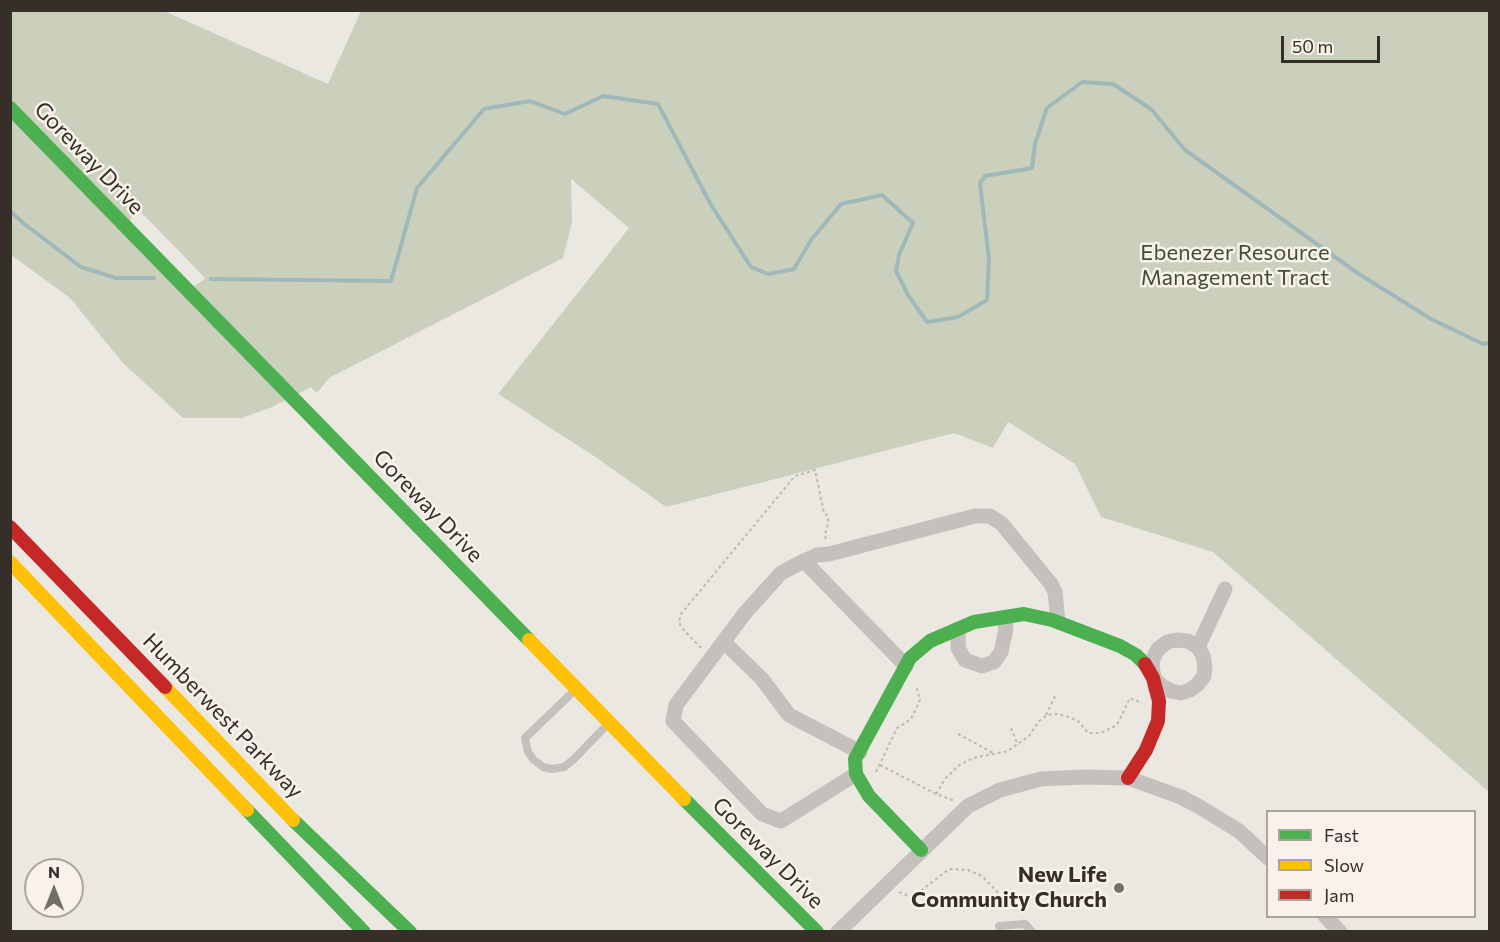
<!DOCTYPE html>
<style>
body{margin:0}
#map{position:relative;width:1500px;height:942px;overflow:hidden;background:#ebe8e1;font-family:Commissioner,sans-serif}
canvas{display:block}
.frame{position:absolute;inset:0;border:12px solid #352e29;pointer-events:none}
.legend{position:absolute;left:1266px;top:810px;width:210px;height:108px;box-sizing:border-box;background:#f8f2e9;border:2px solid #aaa49c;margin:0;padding:8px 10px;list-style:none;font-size:18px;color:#352e29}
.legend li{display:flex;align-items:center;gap:12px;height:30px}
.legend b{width:30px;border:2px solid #aaa49c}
.north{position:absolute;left:24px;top:858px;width:60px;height:60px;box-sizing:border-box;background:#f8f2e9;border:2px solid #aaa49c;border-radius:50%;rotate:0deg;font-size:16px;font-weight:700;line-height:24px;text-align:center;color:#352e29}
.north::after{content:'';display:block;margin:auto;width:21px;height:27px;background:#756f69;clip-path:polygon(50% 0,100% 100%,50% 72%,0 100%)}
.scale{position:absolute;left:1281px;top:36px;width:99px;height:27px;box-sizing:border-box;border:3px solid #352e29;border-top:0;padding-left:8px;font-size:18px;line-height:21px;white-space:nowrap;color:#352e29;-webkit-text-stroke:4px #f8f2e9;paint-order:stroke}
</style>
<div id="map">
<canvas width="1500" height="942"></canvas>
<div class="frame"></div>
<ul class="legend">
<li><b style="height:8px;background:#4caf50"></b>Fast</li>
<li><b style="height:8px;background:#ffc107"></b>Slow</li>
<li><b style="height:8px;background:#c62828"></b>Jam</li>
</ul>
<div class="north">N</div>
<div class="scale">50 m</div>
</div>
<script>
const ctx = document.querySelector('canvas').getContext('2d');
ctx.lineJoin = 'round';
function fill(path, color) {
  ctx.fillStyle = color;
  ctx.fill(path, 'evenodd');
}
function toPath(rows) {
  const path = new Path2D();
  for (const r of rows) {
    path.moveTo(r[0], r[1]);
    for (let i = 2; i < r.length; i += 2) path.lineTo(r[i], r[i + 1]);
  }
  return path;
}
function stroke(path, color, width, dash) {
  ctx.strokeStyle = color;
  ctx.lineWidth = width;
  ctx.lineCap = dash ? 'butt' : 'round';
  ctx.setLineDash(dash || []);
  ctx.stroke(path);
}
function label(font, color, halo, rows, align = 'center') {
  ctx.font = font + ' Commissioner,sans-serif';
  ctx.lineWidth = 5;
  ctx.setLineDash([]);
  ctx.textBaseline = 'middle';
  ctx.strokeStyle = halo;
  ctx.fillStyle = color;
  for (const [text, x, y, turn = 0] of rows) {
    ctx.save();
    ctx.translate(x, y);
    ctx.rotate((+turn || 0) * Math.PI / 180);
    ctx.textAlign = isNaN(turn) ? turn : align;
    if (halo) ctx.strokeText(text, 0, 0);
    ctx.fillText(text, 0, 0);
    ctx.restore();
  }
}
const green = toPath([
 [10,11,164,11,328,84,361,11,1489,11,1489,792,1213,552,1101,517,1075,464,1008,422,993,448,954,433,666,507,597,458,498,394,629,228,571,179,572,222,563,258,329,378,317,393,311,387,272,407,242,418,183,418,123,363,70,298,11,255],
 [137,208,205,278,205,279,189,290,129,222]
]);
const stream = toPath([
 [10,211,23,223,81,267,116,278,154,278],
 [211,279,391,281,417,188,484,109,530,101,565,114,603,96,658,104,711,205,751,267,768,274,794,269,811,240,841,204,882,195,913,223,899,255,896,271,908,295,927,322,958,317,987,300,989,259,980,183,985,176,1032,168,1035,144,1047,108,1082,82,1113,84,1151,109,1185,150,1359,274,1431,319,1483,344,1490,343]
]);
const path = toPath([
 [701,648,681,627,679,622,681,614,795,476,815,470,824,513,828,516,828,524,825,534,826,542],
 [1046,715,1055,696],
 [1011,728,1018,745],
 [958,734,995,754],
 [880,765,936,794,955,801],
 [876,772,897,728,911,719,920,700,916,685],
 [936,794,945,779,958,766,973,758,1008,751,1029,736,1039,721,1047,715,1058,714,1069,717,1078,721,1088,733,1101,733,1117,725,1130,698,1142,703],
 [899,892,909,896,918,893,949,869,968,870,982,876,1015,910,1024,913]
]);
const lane = toPath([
 [575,690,525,738,528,752,533,759,543,767,552,769,564,767,573,760,608,724],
 [999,926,1025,924,1032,932]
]);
const street = toPath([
 [804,561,817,555,829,554,975,516,990,516,1002,524,1051,584,1055,592,1058,622],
 [958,629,958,648,965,660,982,666,994,662,1001,652,1006,629,1004,618],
 [724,642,762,679,789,715,860,752],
 [1198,647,1225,589],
 [1155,687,1171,691,1181,693,1190,690,1198,684,1204,676,1205,666,1203,656,1198,647,1188,641,1177,640,1167,642,1158,649,1153,659,1152,669,1155,679,1162,686,1171,691],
 [856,774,781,821,762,814,673,721,676,705,745,613,781,573,804,561,906,666],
 [1325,916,1340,932],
 [838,932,968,806,1000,790,1041,779,1083,777,1128,778,1181,797,1198,806,1239,831,1268,858]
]);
const fast = toPath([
 [10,108,529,640],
 [684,799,817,932],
 [247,810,364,932],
 [293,820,410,932],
 [921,850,869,796,856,774,855,759,910,658,930,641,974,622,1024,614,1052,620,1120,646,1136,655,1145,664]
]);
const slow = toPath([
 [10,562,247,810],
 [529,640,684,799],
 [165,687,293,820]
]);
const jam = toPath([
 [10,527,165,687],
 [1128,778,1146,750,1158,721,1159,701,1153,678,1145,664]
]);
const markers = [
 [1119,888,6,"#756f69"]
];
const streetNames = [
 ["Goreway Drive",89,158,46],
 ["Goreway Drive",428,506,46],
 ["Humberwest Parkway",223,716,46],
 ["Goreway Drive",768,853,45]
];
const parkNames = [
 ["Ebenezer Resource",1235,253],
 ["Management Tract",1235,278]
];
const poiNames = [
 ["New Life",1107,875],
 ["Community Church",1107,900]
];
fill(green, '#cbd0bd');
stroke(stream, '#a0b8ba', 4);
stroke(path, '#bdb8b3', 2, [3, 3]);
stroke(lane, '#c4c0bb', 8);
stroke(street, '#c4c0bb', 15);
stroke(fast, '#4caf50', 14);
stroke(slow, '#ffc107', 14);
stroke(jam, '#c62828', 14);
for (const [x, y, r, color] of markers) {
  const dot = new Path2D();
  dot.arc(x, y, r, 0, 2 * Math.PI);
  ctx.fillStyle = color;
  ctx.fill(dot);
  stroke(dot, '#f8f2e9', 2);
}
label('22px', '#352e29', '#f8f2e9', streetNames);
label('22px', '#415030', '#f8f2e9', parkNames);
label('bold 22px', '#352e29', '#f8f2e9', poiNames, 'right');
</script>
